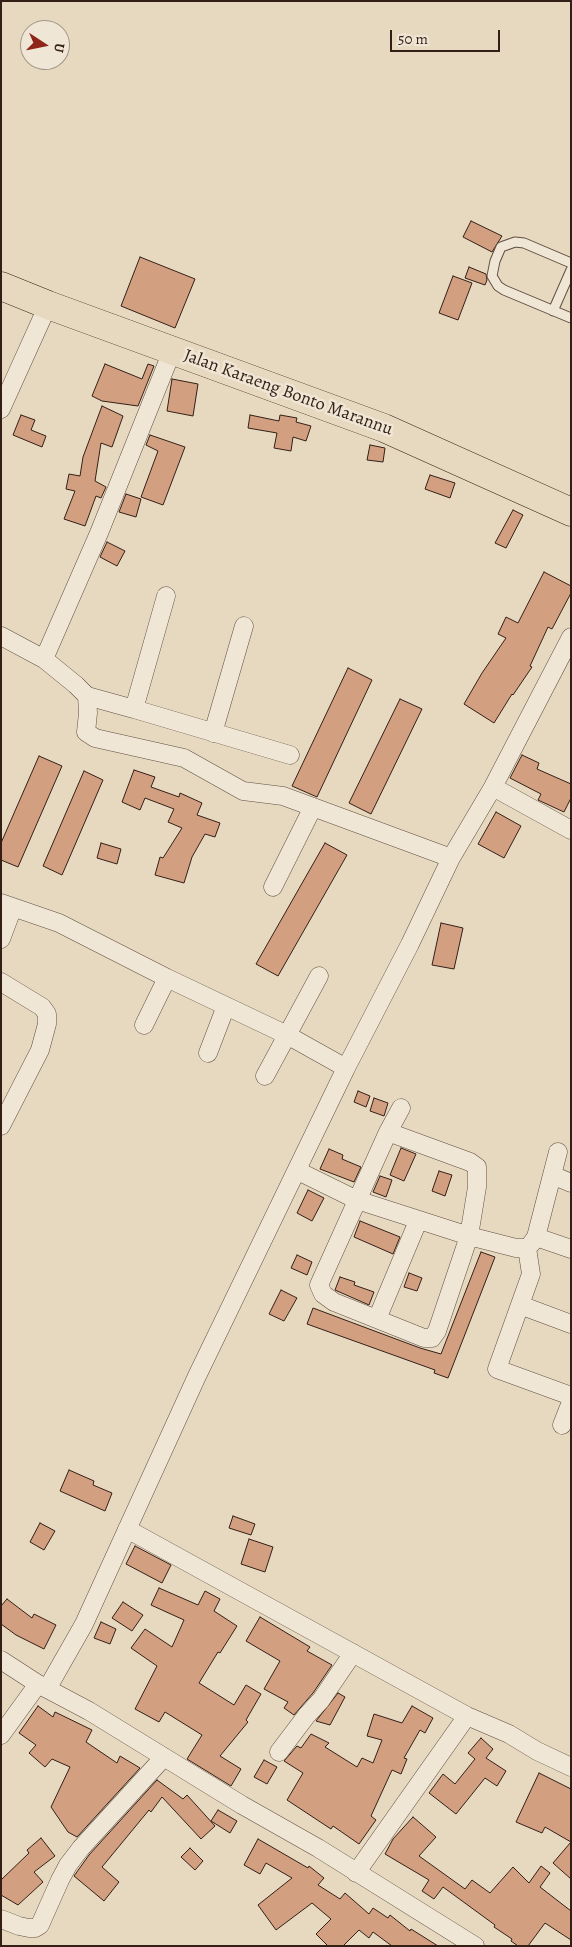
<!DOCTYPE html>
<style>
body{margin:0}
#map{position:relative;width:572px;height:1947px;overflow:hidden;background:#e6d9bf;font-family:Alegreya,serif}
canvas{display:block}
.frame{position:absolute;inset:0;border:2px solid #341f17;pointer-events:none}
.north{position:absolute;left:20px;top:20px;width:50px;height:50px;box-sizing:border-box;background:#efe6d5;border:1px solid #a49689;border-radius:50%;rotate:101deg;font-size:14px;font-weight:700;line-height:20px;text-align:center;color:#341f17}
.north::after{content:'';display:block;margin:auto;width:18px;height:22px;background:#8f2418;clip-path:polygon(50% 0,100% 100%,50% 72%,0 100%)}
.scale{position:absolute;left:390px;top:30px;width:110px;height:22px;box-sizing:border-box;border:2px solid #341f17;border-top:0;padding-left:6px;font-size:15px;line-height:18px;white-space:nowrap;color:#341f17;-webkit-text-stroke:4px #efe6d5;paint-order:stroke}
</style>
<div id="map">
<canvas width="572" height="1947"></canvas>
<div class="frame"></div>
<div class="north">U</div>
<div class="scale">50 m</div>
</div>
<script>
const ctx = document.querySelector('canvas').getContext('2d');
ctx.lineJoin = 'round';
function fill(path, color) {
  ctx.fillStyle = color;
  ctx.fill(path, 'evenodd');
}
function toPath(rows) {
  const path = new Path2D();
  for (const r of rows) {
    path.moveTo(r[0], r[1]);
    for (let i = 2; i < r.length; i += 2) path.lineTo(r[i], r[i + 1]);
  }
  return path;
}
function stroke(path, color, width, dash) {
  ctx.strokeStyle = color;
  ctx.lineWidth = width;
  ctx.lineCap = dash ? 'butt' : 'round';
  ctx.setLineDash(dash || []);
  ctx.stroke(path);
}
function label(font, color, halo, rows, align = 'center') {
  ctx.font = font + ' Alegreya,serif';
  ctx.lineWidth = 5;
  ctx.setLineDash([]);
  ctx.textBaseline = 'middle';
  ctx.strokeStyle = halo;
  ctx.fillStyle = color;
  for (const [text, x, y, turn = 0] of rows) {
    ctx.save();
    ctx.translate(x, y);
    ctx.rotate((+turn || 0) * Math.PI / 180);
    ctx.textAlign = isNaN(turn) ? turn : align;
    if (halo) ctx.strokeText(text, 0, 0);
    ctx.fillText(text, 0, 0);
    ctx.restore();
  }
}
const building = toPath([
 [471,221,502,236,492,252,463,237,471,221],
 [140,257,195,279,175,328,121,306,140,257],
 [469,267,486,274,487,280,485,285,465,278,469,267],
 [453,276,472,283,458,320,439,313,453,276],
 [105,364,142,379,148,364,154,366,138,406,102,401,92,396,105,364],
 [172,379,198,384,193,416,167,411,172,379],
 [102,406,123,416,112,447,101,443,95,481,106,487,101,498,96,496,85,526,64,519,75,491,66,489,69,474,80,476,83,457,102,406],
 [21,415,35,420,31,430,46,436,42,447,13,435,21,415],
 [250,415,279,421,280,415,297,418,296,422,311,426,306,441,293,437,291,451,274,448,277,433,248,428,250,415],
 [150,435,185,447,163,505,141,497,158,451,146,445,150,435],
 [370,445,385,448,383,462,367,460,370,445],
 [430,475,455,483,450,498,425,489,430,475],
 [126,494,141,499,136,517,119,512,126,494],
 [513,510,523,515,506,548,495,543,513,510],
 [107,542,125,551,117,566,100,557,107,542],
 [544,572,571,586,571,593,552,629,548,627,530,666,532,667,513,695,512,694,494,723,464,704,482,673,506,638,498,634,506,617,518,623,544,572],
 [348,668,372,680,317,797,292,786,348,668],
 [400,699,422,709,371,814,349,803,400,699],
 [522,755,539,763,537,769,571,784,571,798,564,812,538,800,541,794,510,778,522,755],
 [39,756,62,766,18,867,1,860,1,843,39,756],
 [134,770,155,777,151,787,179,797,180,793,202,803,197,815,220,823,215,837,205,834,192,857,184,883,155,875,160,857,163,858,182,828,168,822,174,809,145,798,140,810,122,802,134,770],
 [84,771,103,780,62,875,43,866,84,771],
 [496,812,521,826,504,858,478,844,496,812],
 [101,843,121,849,117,864,97,858,101,843],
 [325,843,347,855,278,976,256,964,325,843],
 [441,923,463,928,454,969,432,965,441,923],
 [358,1091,370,1096,366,1107,354,1102,358,1091],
 [374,1098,388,1103,384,1116,370,1111,374,1098],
 [401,1148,416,1154,404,1181,390,1175,401,1148],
 [329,1149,343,1155,342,1159,361,1167,354,1182,320,1169,329,1149],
 [439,1171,452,1175,445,1196,432,1191,439,1171],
 [380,1176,392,1180,386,1197,373,1192,380,1176],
 [308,1190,324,1198,312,1221,297,1213,308,1190],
 [360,1221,400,1237,393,1254,354,1237,360,1221],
 [481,1252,495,1257,448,1378,434,1373,435,1370,307,1324,313,1308,420,1348,441,1354,481,1252],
 [297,1255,312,1262,307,1275,291,1268,297,1255],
 [409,1273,422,1278,417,1291,404,1287,409,1273],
 [340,1277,355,1282,354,1285,374,1292,369,1305,335,1290,340,1277],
 [281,1290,297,1298,284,1321,269,1314,281,1290],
 [69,1470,94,1481,93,1485,112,1493,105,1511,60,1491,69,1470],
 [233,1516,255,1524,251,1535,229,1528,233,1516],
 [40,1523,55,1531,44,1550,30,1542,40,1523],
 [249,1539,273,1547,265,1572,241,1564,249,1539],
 [135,1546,171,1565,162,1583,126,1564,135,1546],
 [159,1588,198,1605,205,1591,220,1599,214,1611,237,1626,220,1653,218,1652,199,1683,234,1705,246,1685,261,1694,246,1720,248,1722,220,1756,241,1769,231,1786,187,1759,202,1735,165,1712,159,1722,135,1709,157,1666,131,1648,145,1629,172,1647,184,1620,151,1605,159,1588],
 [7,1599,32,1618,34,1614,56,1625,44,1649,16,1635,1,1624,1,1606,7,1599],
 [123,1602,143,1615,132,1631,112,1618,123,1602],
 [260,1617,310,1647,307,1651,332,1665,313,1693,294,1715,284,1708,288,1702,264,1689,280,1661,246,1641,260,1617],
 [101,1622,116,1629,110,1644,94,1638,101,1622],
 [338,1693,345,1697,330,1725,316,1721,338,1693],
 [38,1706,53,1717,55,1712,92,1730,86,1742,117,1763,120,1756,140,1768,77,1837,68,1832,51,1807,70,1767,52,1759,45,1767,29,1753,36,1745,19,1733,38,1706],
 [412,1706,433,1718,425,1733,420,1730,404,1758,407,1759,401,1774,392,1770,371,1816,376,1820,359,1844,333,1826,331,1829,287,1800,303,1773,284,1761,297,1746,301,1748,311,1734,329,1743,325,1747,357,1767,362,1758,373,1763,382,1740,367,1736,374,1714,402,1723,412,1706],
 [481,1738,493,1749,486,1758,506,1771,497,1786,485,1778,456,1814,429,1793,443,1774,455,1784,475,1759,468,1753,481,1738],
 [264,1760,277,1767,267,1784,254,1777,264,1760],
 [539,1773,571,1789,571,1842,545,1827,542,1833,516,1822,539,1773],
 [157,1780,183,1799,187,1795,215,1826,201,1839,162,1797,151,1812,149,1810,102,1867,119,1882,104,1901,74,1876,89,1855,157,1780],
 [218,1810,237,1821,230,1833,211,1821,218,1810],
 [413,1817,436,1837,419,1856,465,1889,472,1880,490,1893,513,1867,529,1883,541,1866,550,1873,540,1887,571,1911,571,1940,545,1923,528,1946,518,1946,511,1941,512,1939,494,1927,495,1925,443,1887,434,1899,422,1891,429,1880,385,1854,393,1839,413,1817],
 [41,1838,55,1856,34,1872,43,1882,18,1905,1,1895,1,1880,29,1853,27,1850,41,1838],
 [258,1839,308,1868,309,1866,324,1878,318,1885,340,1899,345,1893,369,1914,373,1908,388,1918,390,1915,410,1931,411,1929,438,1946,392,1946,373,1932,369,1938,359,1930,343,1946,328,1946,316,1934,331,1919,312,1903,276,1930,258,1905,292,1878,266,1863,260,1874,244,1865,258,1839],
 [571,1842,571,1879,553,1863,571,1842],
 [190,1848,203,1861,195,1870,181,1857,190,1848]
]);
const lane = toPath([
 [571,263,524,243,515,242,501,247,495,261,492,276,498,286,504,290,571,318],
 [553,311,571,270]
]);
const street = toPath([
 [1,409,48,305],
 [1,636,44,659,76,685,87,696,88,713,86,732,95,738,184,758,243,791,283,796,451,858],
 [44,659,99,533,172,351],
 [87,696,134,709,166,596],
 [134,709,290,755],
 [213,733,244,626],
 [493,787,571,830],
 [273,887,313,807],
 [1,903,59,923,167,978,287,1035,346,1068],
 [1,939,13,907],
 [1,982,42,1007,47,1014,47,1024,40,1050,1,1126],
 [144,1025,167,978],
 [208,1053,226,1006],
 [265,1076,319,976],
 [401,1108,388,1132,319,1285,323,1294,334,1302,424,1338,432,1338,437,1331,469,1236,516,1248,527,1248,531,1244,536,1237,558,1152],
 [298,1171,357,1200,469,1236,477,1187,477,1167,470,1162,388,1132],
 [552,1175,571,1183],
 [536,1237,571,1249],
 [527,1248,531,1274,497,1369,571,1396],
 [520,1305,571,1324],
 [377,1319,418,1221],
 [562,1425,571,1402],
 [127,1529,467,1716,509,1734,537,1751,571,1767],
 [1,1660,38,1684,89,1711,242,1805,318,1848,475,1946],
 [47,1689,84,1624,197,1376,346,1068,410,944,451,858,493,787,571,637],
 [1,1735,38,1684],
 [279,1752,307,1715,321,1700,353,1653],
 [356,1873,467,1716],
 [1,1919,19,1926,29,1928,35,1928,40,1925,60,1880,68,1865,81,1848,164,1757]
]);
const primary = toPath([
 [1,286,48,305,384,428,571,512]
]);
const streetNames = [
 ["Jalan Karaeng Bonto Marannu",288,393,20]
];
fill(building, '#d29f81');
stroke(building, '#341f17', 1);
stroke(lane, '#604e41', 11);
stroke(street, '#604e41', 19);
stroke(primary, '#341f17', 29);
stroke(lane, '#efe6d5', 9);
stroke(street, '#efe6d5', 18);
stroke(primary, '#e6d9bf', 28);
label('18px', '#341f17', '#efe6d5', streetNames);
</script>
